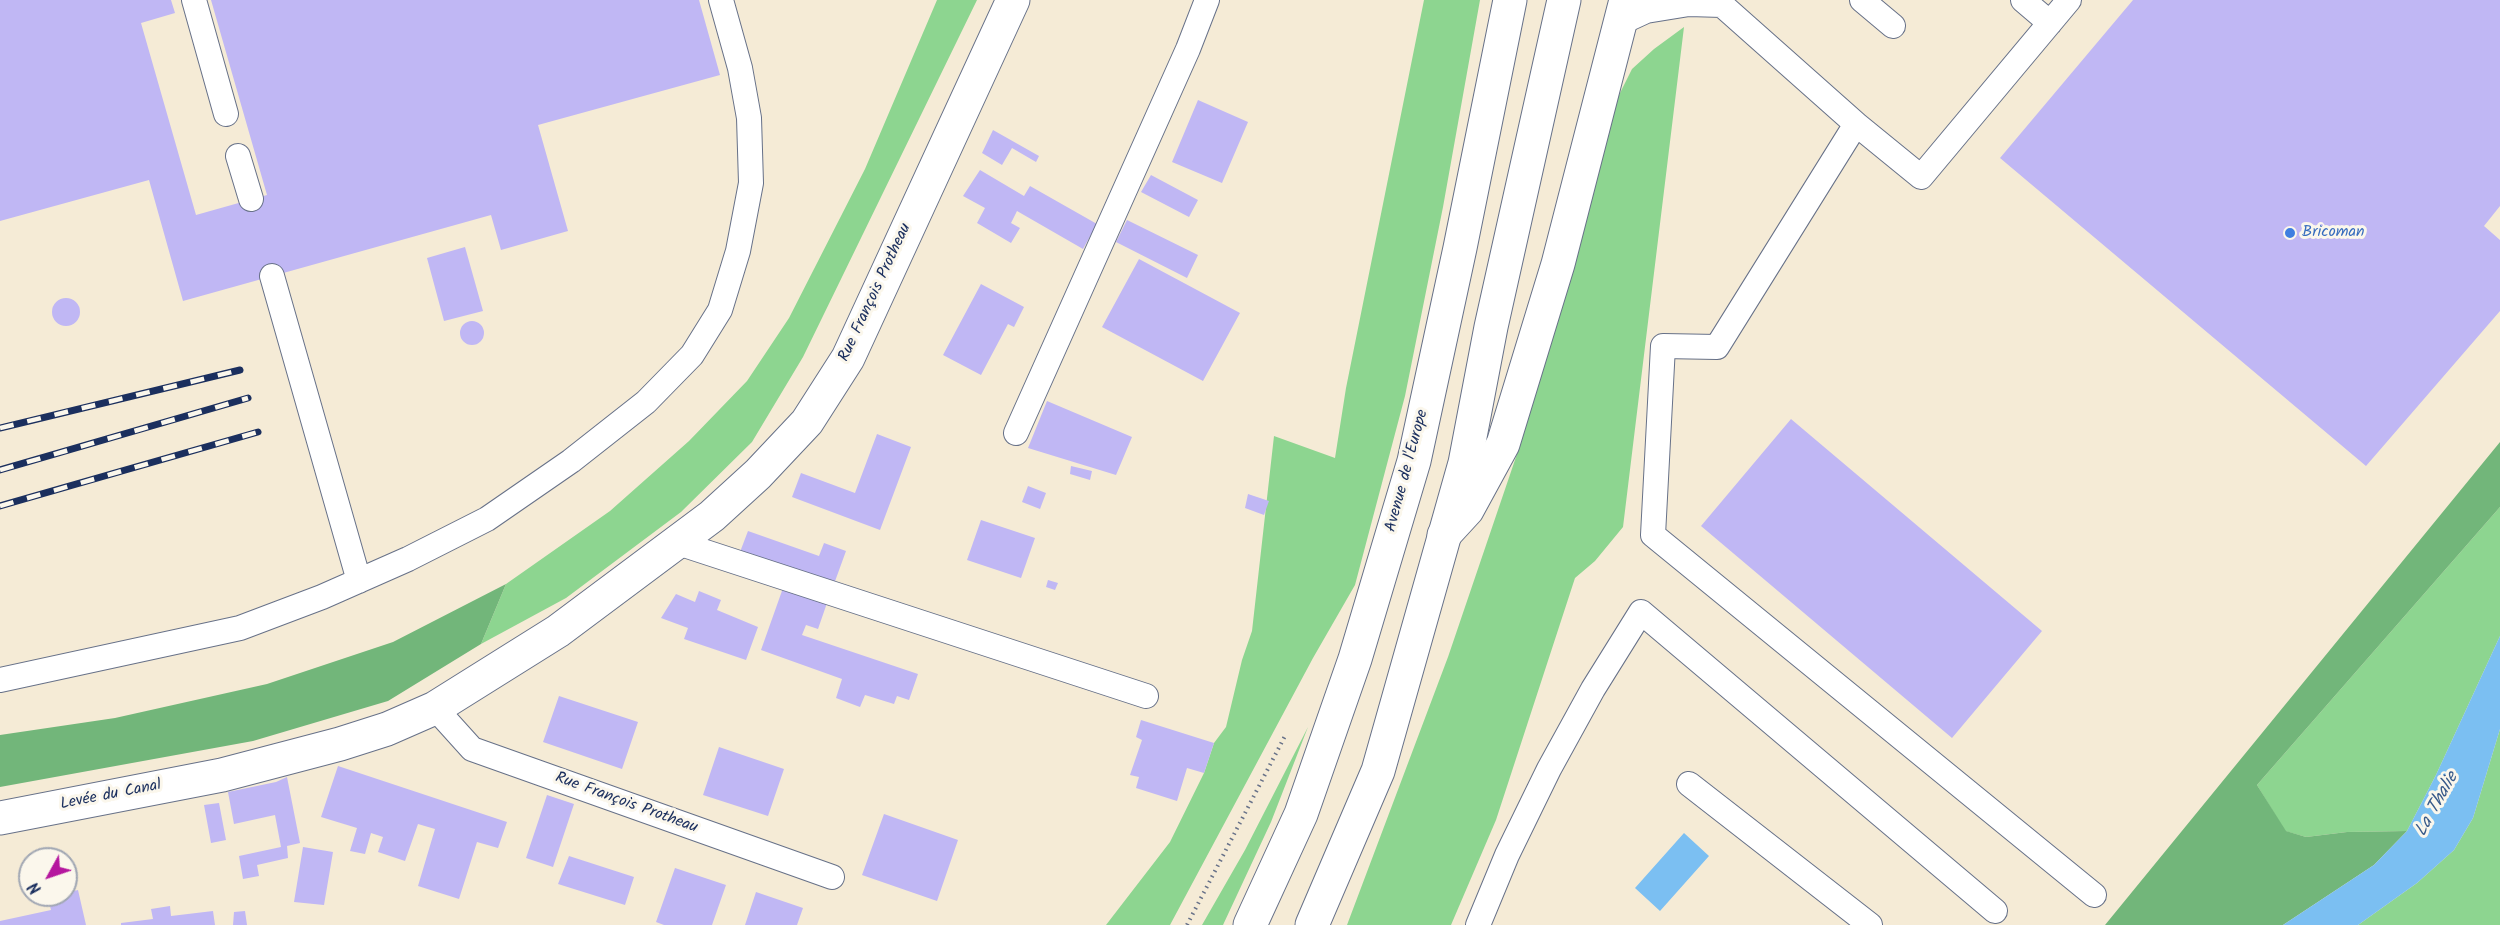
<!DOCTYPE html>
<meta charset="utf-8">
<style>
body{margin:0}
#map{position:relative;width:2500px;height:925px;overflow:hidden;background:#f5ebd6;font-family:Kalam,sans-serif}
canvas{display:block}
.north{position:absolute;left:18px;top:847px;width:60px;height:60px;box-sizing:border-box;background:#fbf7ec;border:2px solid #a1a7b3;border-radius:50%;rotate:230deg;font-size:16px;font-weight:700;line-height:24px;text-align:center;color:#1b2f5e}
.north::after{content:'';display:block;margin:auto;width:21px;height:27px;background:#b5179e;clip-path:polygon(50% 0,100% 100%,50% 72%,0 100%)}
</style>
<div id="map">
<canvas width="2500" height="925"></canvas>
<div class="north">N</div>
</div>
<script>
const ctx = document.querySelector('canvas').getContext('2d');
ctx.lineJoin = 'round';
function fill(path, color) {
  ctx.fillStyle = color;
  ctx.fill(path, 'evenodd');
}
function toPath(rows) {
  const path = new Path2D();
  for (const r of rows) {
    if (r.length === 3) {
      path.moveTo(r[0] + r[2], r[1]);
      path.arc(r[0], r[1], r[2], 0, 2 * Math.PI);
      continue;
    }
    path.moveTo(r[0], r[1]);
    for (let i = 2; i < r.length; i += 2) path.lineTo(r[i], r[i + 1]);
  }
  return path;
}
function stroke(path, color, width, dash) {
  ctx.strokeStyle = color;
  ctx.lineWidth = width;
  ctx.lineCap = dash ? 'butt' : 'round';
  ctx.setLineDash(dash || []);
  ctx.stroke(path);
}
function label(font, color, halo, rows, align = 'center') {
  ctx.font = font + ' Kalam,sans-serif';
  ctx.lineWidth = 6;
  ctx.setLineDash([]);
  ctx.textBaseline = 'middle';
  ctx.strokeStyle = halo;
  ctx.fillStyle = color;
  for (const [text, x, y, turn = 0] of rows) {
    ctx.save();
    ctx.translate(x, y);
    ctx.rotate((+turn || 0) * Math.PI / 180);
    ctx.textAlign = isNaN(turn) ? turn : align;
    if (halo) ctx.strokeText(text, 0, 0);
    ctx.fillText(text, 0, 0);
    ctx.restore();
  }
}
const green = toPath([
 [937,0,977,0,803,357,752,442,681,512,566,598,481,644,506,584,610,511,689,441,747,381,789,318,865,169],
 [1424,0,1480,0,1443,207,1405,396,1355,585,1313,658,1170,925,1106,925,1170,842,1204,773,1214,743,1226,727,1242,660,1252,631,1274,436,1335,458,1346,388],
 [1684,27,1623,527,1595,561,1575,578,1496,820,1451,925,1347,925,1448,657,1517,454,1617,99,1632,69,1654,49],
 [2500,507,2500,636,2436,775,2407,831,2347,832,2306,837,2285,831,2257,785],
 [1308,727,1271,822,1223,925,1202,925,1245,850],
 [2500,729,2500,925,2358,925,2417,883,2454,850,2473,818]
]);
const forest = toPath([
 [2500,442,2500,507,2257,785,2286,831,2306,837,2347,832,2407,831,2374,865,2283,925,2105,925],
 [506,584,481,644,388,701,253,741,0,787,0,735,115,718,267,684,393,642]
]);
const water = toPath([
 [2500,636,2500,729,2473,818,2454,850,2417,883,2358,925,2283,925,2374,865,2407,831,2436,775],
 [1684,833,1709,856,1660,911,1635,888]
]);
const building = toPath([
 [0,0,171,0,175,13,141,23,196,215,267,195,211,0,699,0,720,75,538,125,568,231,501,250,491,215,183,301,149,180,0,221],
 [2133,0,2500,0,2500,206,2484,226,2500,240,2500,311,2366,466,2000,158],
 [1198,100,1248,122,1222,183,1172,162],
 [993,130,1039,156,1036,162,1012,148,1002,165,982,153],
 [980,170,1024,196,1030,186,1097,224,1083,249,1017,211,1011,223,1020,228,1011,243,977,223,985,208,963,196],
 [1151,175,1198,200,1189,217,1141,192],
 [1127,220,1198,255,1187,278,1116,242],
 [465,247,483,311,444,321,427,258],
 [1139,259,1240,313,1203,381,1102,327],
 [981,284,1024,307,1014,327,1008,324,981,375,943,355],
 [66,312,14],
 [472,333,12],
 [1047,401,1132,437,1116,475,1028,448],
 [1791,419,2042,631,1952,738,1701,526],
 [877,434,911,447,880,530,792,497,801,473,855,493],
 [1071,466,1092,471,1090,480,1070,474],
 [1028,486,1046,493,1040,509,1022,502],
 [1248,494,1269,501,1264,515,1245,508],
 [981,520,1035,538,1021,578,967,560],
 [748,531,819,556,824,543,846,551,834,584,740,552],
 [1048,580,1058,583,1055,590,1046,587],
 [783,588,827,603,818,629,806,625,802,635,918,674,909,700,897,696,894,704,865,695,860,707,836,698,842,679,761,650],
 [699,591,721,600,717,610,758,627,746,660,684,639,688,628,661,618,676,594,695,602],
 [559,696,638,722,622,769,543,742],
 [1141,720,1214,743,1204,773,1187,768,1177,801,1136,788,1139,777,1130,775,1142,740,1136,737],
 [719,747,784,769,768,816,703,795],
 [338,766,507,822,498,848,477,842,459,899,418,886,435,829,418,824,405,861,378,852,383,837,371,833,365,854,350,851,357,828,321,817],
 [287,777,300,843,287,846,288,858,257,865,259,876,243,879,239,856,281,847,275,815,234,824,228,792,276,782],
 [547,795,574,804,553,867,526,858],
 [219,803,226,840,211,843,204,805],
 [884,814,958,840,937,901,862,875],
 [303,847,333,852,324,905,294,902],
 [569,856,634,877,625,905,558,884],
 [675,868,726,885,712,925,664,925,656,922],
 [78,890,86,925,0,925,0,921,51,910,48,897,66,895,66,893],
 [756,892,803,908,797,925,745,925],
 [170,906,171,916,213,911,215,925,121,925,121,923,153,919,151,909],
 [245,911,247,925,233,925,234,912]
]);
const path = toPath([
 [1187,925,1286,734]
]);
const service = toPath([
 [194,0,226,114],
 [1720,0,1722,5,1856,124,1717,347,1663,346,1653,535,2094,895],
 [1862,0,1893,26],
 [2023,0,2050,23],
 [1620,23,1646,11,1689,4,1722,5],
 [1856,124,1921,177,2069,0],
 [238,156,251,199],
 [272,276,359,581],
 [1016,433,1188,49,1207,0],
 [678,543,1146,696],
 [0,680,240,628,322,597,408,559,487,519,571,461,646,402,692,355,720,310,738,251,751,183,749,118,740,68,721,0],
 [435,708,472,749,832,877],
 [1689,784,1870,925],
 [1478,925,1507,855,1549,769,1593,689,1641,612,1995,911]
]);
const minor = toPath([
 [0,818,222,775,340,744,387,729,435,708,558,631,712,516,758,474,807,422,848,358,1013,0]
]);
const tertiary = toPath([
 [1444,535,1467,510,1503,444,1558,264,1626,0]
]);
const primary = toPath([
 [1250,925,1301,814,1355,659,1414,461,1460,248,1510,0],
 [1312,925,1378,771,1465,463,1491,327,1564,0]
]);
const rail = toPath([
 [0,428,240,370],
 [0,470,248,398],
 [0,506,258,432]
]);
const markers = [
 [2290,233,6,"#3f7fe0"]
];
const shopNames = [
 ["Bricoman",2302,233]
];
const streetNames = [
 ["Rue François Protheau",876,293,-65],
 ["Avenue de l'Europe",1408,471,-75],
 ["Levée du Canal",111,796,-11],
 ["Rue François Protheau",626,804,20]
];
const waterNames = [
 ["La Thalie",2438,805,-61]
];
fill(green, '#8dd590');
fill(forest, '#72b67a');
fill(water, '#7bbff2');
fill(building, '#c0b7f4');
stroke(service, '#677188', 26);
stroke(minor, '#677188', 35);
stroke(tertiary, '#677188', 35);
stroke(primary, '#677188', 35);
stroke(path, '#677188', 4, [1.5, 4.5]);
stroke(service, '#fff', 24);
stroke(minor, '#fff', 33);
stroke(tertiary, '#fff', 33);
stroke(primary, '#fff', 33);
stroke(rail, '#1b2f5e', 7);
stroke(rail, '#fbf7ec', 4.5, [14]);
for (const [x, y, r, color] of markers) {
  const dot = new Path2D();
  dot.arc(x, y, r, 0, 2 * Math.PI);
  ctx.fillStyle = color;
  ctx.fill(dot);
  stroke(dot, '#fbf7ec', 2);
}
label('16px', '#366cbe', '#fbf7ec', shopNames, 'left');
label('16px', '#1b2f5e', '#fbf7ec', streetNames);
label('italic 18px', '#385a8a', '#fbf7ec', waterNames);
</script>
